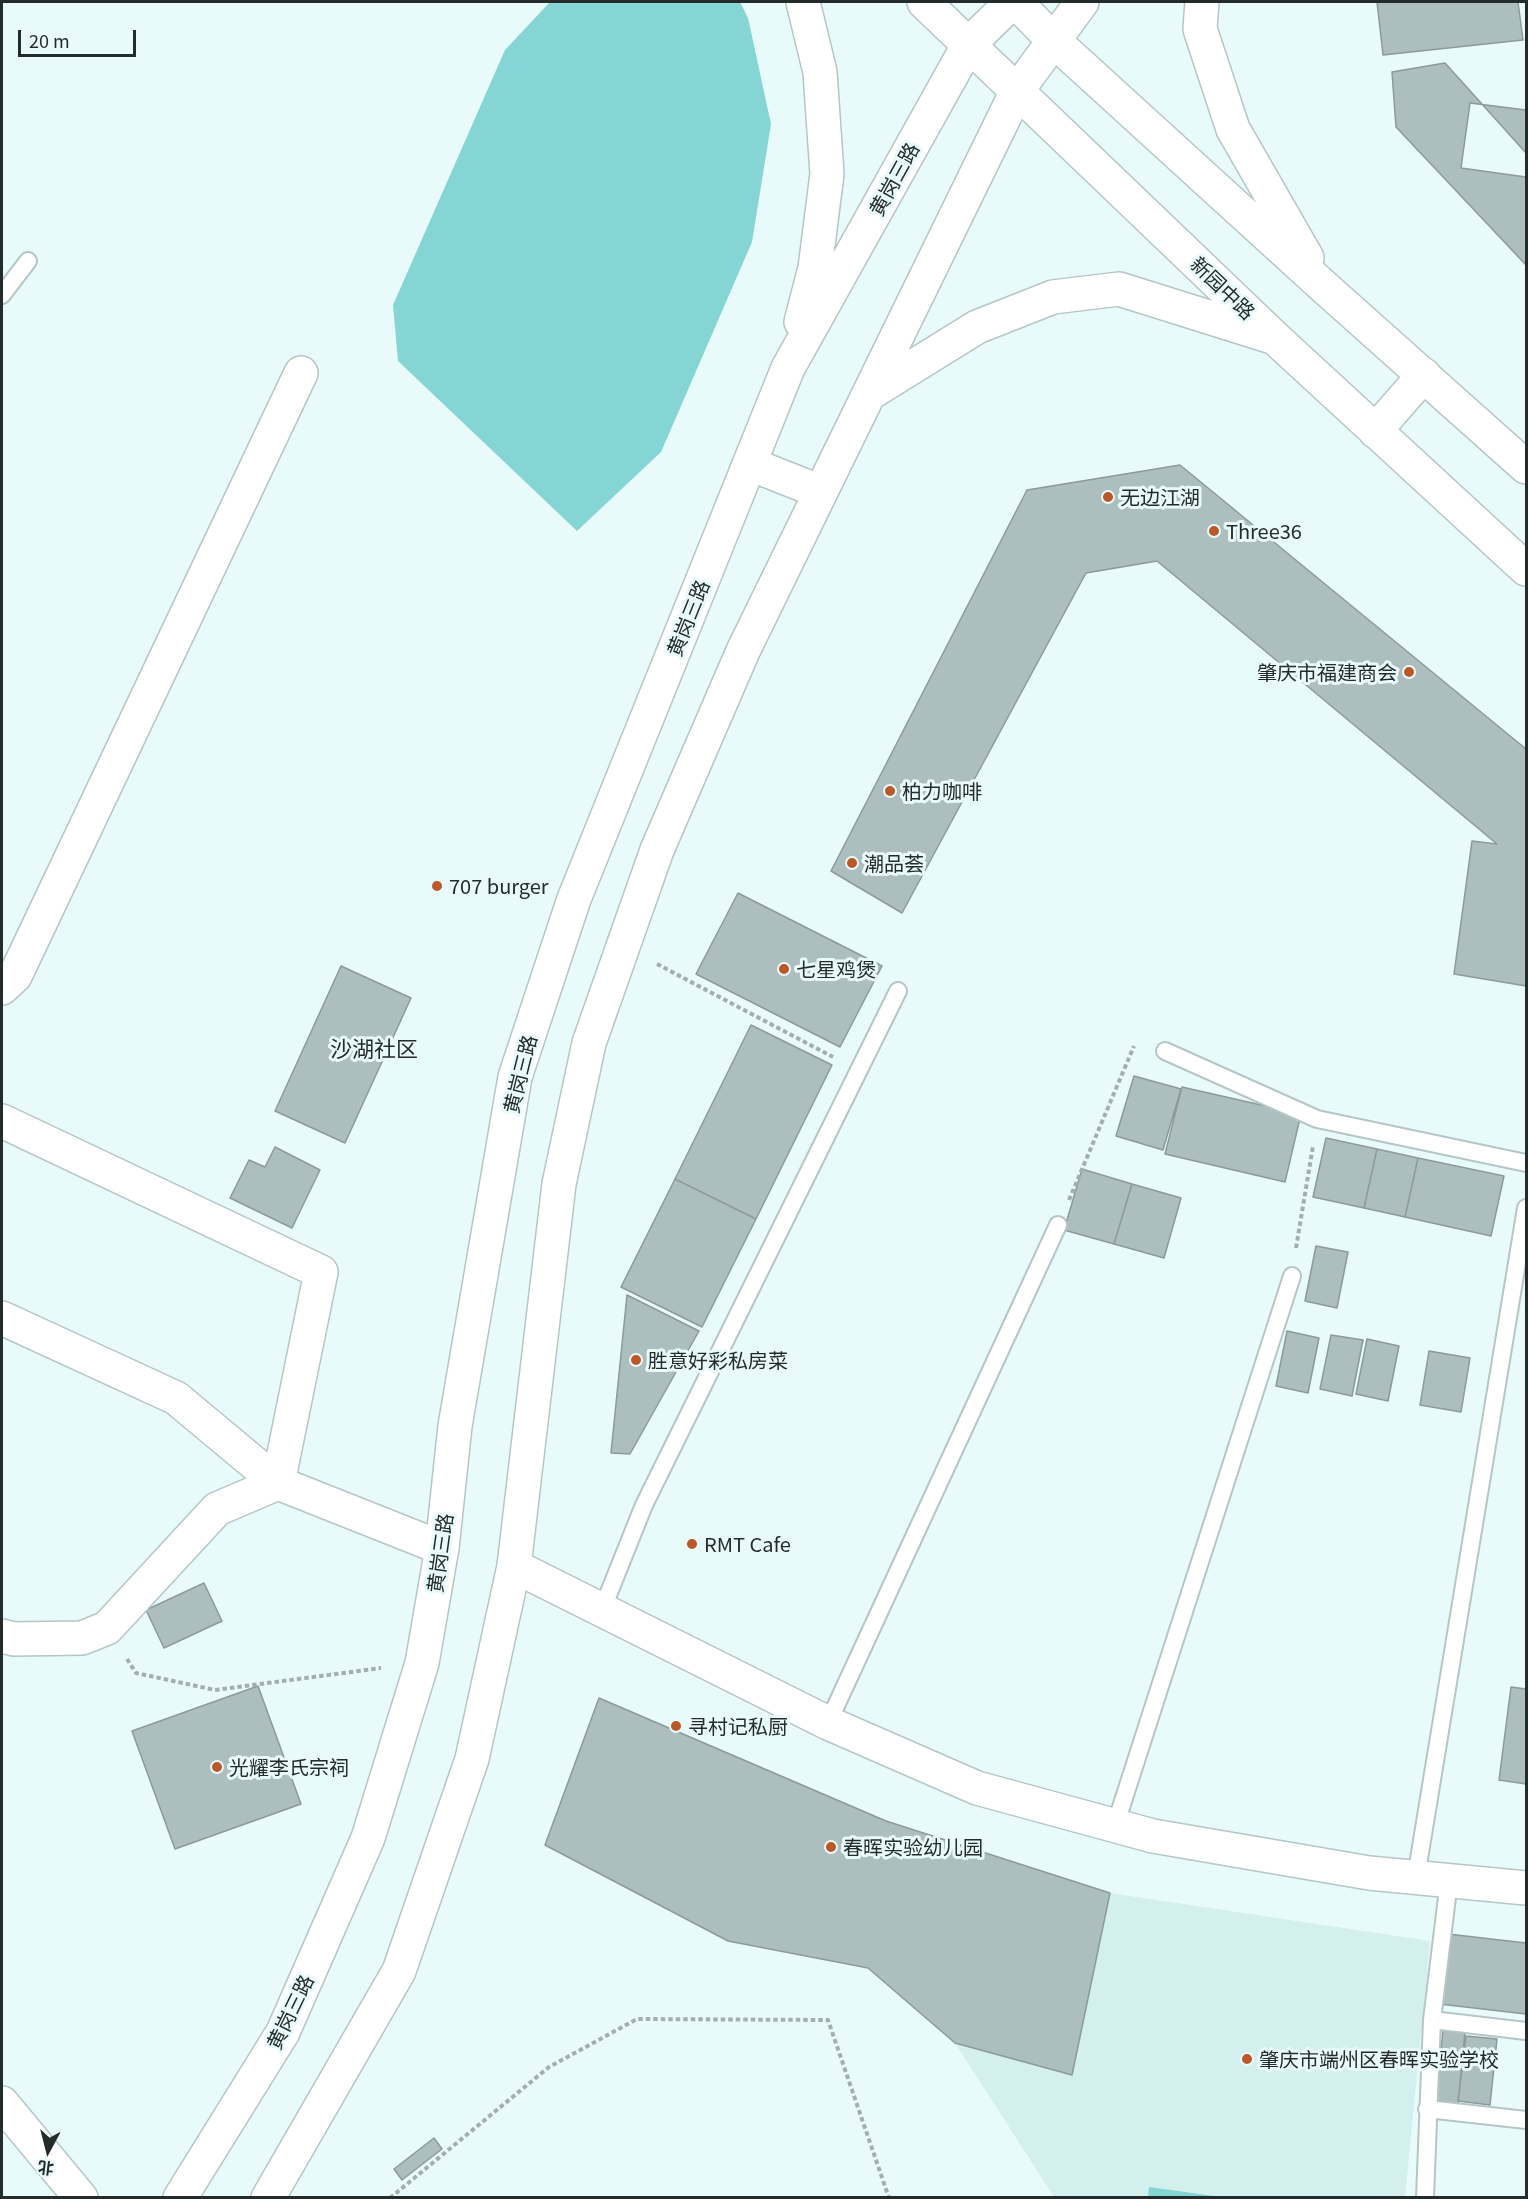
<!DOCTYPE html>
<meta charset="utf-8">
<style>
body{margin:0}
#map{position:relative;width:1528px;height:2199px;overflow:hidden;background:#e8fbfa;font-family:Georgia,"Noto Sans SC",serif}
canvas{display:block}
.frame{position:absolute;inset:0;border:3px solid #242b2b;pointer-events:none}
.north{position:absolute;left:18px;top:2121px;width:60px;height:60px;-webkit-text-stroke:4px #e8fbfa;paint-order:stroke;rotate:187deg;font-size:16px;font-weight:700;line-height:24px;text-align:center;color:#242b2b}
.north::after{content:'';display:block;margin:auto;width:21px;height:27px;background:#242b2b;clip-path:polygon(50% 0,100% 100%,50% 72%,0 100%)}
.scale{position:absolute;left:18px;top:30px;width:118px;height:27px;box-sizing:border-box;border:3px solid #242b2b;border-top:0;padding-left:8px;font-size:18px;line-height:21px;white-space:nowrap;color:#242b2b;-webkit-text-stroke:4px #e8fbfa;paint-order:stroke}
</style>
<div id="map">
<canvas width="1528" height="2199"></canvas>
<div class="frame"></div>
<div class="north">北</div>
<div class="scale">20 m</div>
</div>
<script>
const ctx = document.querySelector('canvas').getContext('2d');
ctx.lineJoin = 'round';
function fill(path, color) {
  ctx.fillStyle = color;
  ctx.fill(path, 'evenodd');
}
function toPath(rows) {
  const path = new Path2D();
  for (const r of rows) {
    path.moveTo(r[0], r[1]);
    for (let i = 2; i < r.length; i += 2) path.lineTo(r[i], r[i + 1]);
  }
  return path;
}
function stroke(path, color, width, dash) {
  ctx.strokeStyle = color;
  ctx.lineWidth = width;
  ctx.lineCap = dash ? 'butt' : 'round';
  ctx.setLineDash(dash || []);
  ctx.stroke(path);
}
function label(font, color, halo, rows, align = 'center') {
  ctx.font = font + ' Georgia,"Noto Sans SC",serif';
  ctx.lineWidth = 6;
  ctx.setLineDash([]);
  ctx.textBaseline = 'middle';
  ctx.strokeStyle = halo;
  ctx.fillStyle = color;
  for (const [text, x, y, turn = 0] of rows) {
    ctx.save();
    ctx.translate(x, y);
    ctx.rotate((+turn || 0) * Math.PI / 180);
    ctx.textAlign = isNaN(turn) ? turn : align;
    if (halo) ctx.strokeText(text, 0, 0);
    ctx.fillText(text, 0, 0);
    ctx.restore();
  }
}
const built = toPath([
 [1110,1893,1430,1941,1405,2197,1054,2197,955,2043,1072,2075]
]);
const green = toPath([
 [550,2,740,2,748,18,771,124,752,242,661,452,577,531,398,361,393,305,505,50],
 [1149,2187,1221,2197,1148,2197]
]);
const building = toPath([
 [1377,2,1518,2,1523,40,1383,55,1377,2],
 [1445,63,1526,153,1526,265,1396,127,1392,72,1445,63],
 [1470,103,1526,110,1526,177,1461,168,1470,103],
 [1180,465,1526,749,1526,986,1454,974,1472,841,1497,844,1157,561,1086,573,902,913,831,871,1027,490,1180,465],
 [738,893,882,966,840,1047,696,974,738,893],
 [341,966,411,998,345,1143,275,1111,341,966],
 [751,1025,832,1065,756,1219,675,1179,751,1025],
 [1134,1076,1181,1089,1163,1150,1116,1136,1134,1076],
 [1182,1087,1301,1114,1285,1182,1165,1154,1182,1087],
 [1326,1138,1377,1149,1364,1208,1313,1197,1326,1138],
 [275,1147,320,1170,292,1228,230,1198,249,1160,265,1167,275,1147],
 [1377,1149,1418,1158,1405,1217,1364,1208,1377,1149],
 [1418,1158,1504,1176,1491,1236,1405,1217,1418,1158],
 [1082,1169,1132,1184,1114,1244,1064,1230,1082,1169],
 [675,1179,756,1219,702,1327,621,1287,675,1179],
 [1132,1184,1181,1198,1164,1258,1114,1244,1132,1184],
 [1316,1246,1348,1252,1337,1308,1305,1301,1316,1246],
 [627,1295,699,1331,630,1454,611,1453,627,1295],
 [1287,1331,1319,1338,1308,1393,1276,1386,1287,1331],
 [1331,1335,1363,1340,1352,1396,1320,1389,1331,1335],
 [1367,1339,1399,1346,1388,1401,1356,1394,1367,1339],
 [1429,1351,1470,1358,1461,1412,1420,1405,1429,1351],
 [204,1583,222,1621,164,1648,146,1610,204,1583],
 [258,1686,301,1804,175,1849,132,1731,258,1686],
 [1511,1687,1526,1689,1526,1784,1499,1780,1511,1687],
 [599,1698,886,1821,1110,1893,1072,2075,955,2043,868,1968,728,1941,545,1845,599,1698],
 [1448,1934,1526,1943,1526,2014,1439,2004,1448,1934],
 [1443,2030,1465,2032,1458,2104,1436,2101,1443,2030],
 [1466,2036,1497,2039,1490,2105,1458,2101,1466,2036],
 [434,2138,442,2149,402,2180,394,2169,434,2138]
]);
const path = toPath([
 [657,964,833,1057],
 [1069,1200,1134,1046],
 [1296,1248,1313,1146],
 [127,1659,136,1673,215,1690,381,1668],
 [390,2198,549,2067,637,2019,828,2020,889,2198]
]);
const service = toPath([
 [2,295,28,261],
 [1165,1051,1317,1119,1526,1163],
 [602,1610,644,1505,898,991],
 [828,1723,1058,1225],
 [1115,1826,1292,1276],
 [1416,1877,1526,1208],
 [1432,2020,1526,2031],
 [1427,2109,1526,2120],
 [1425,2198,1432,2020,1449,1881]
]);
const minor = toPath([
 [2,988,15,976,301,373],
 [2,1121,321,1272,278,1483,176,1398,2,1318],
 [514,1566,828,1723,977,1788,1153,1836,1369,1873,1526,1888],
 [2,1636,14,1639,82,1638,107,1628,217,1509,278,1483,442,1548],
 [2,2103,81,2198]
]);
const secondary = toPath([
 [924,2,1275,338,1526,569],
 [1016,2,1053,40,1323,286,1526,467],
 [1202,2,1200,29,1233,129,1307,258],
 [801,322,815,268,827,174,820,72,803,2],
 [869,394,977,327,1053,297,1119,289,1269,336],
 [1375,431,1424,375],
 [750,464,821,492],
 [180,2198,283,2032,368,1838,422,1663,442,1548,455,1426,515,1077,574,899,788,368,969,44,1012,2],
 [268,2198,399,1971,472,1759,514,1566,559,1184,589,1043,657,850,743,651,1017,91,1082,2]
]);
const markers = [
 [1108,497,6,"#bc5727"],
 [1214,531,6,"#bc5727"],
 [1409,672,6,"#bc5727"],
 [890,791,6,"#bc5727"],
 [852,863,6,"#bc5727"],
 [437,886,6,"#bc5727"],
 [784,969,6,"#bc5727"],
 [636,1360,6,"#bc5727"],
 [692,1544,6,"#bc5727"],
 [676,1726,6,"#bc5727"],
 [217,1767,6,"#bc5727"],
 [831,1847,6,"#bc5727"],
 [1247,2059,6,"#bc5727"]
];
const streetNames = [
 ["黄岗三路",894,179,-61],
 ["新园中路",1223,288,44],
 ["黄岗三路",688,618,-68],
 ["黄岗三路",520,1074,-76],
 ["黄岗三路",440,1553,-82],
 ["黄岗三路",290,2012,-64]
];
const poiNames = [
 ["无边江湖",1120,497],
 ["Three36",1226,531],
 ["肇庆市福建商会",1397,672,"right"],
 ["柏力咖啡",902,791],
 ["潮品荟",864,863],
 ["707 burger",449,886],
 ["七星鸡煲",796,969],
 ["胜意好彩私房菜",648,1360],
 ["RMT Cafe",704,1544],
 ["寻村记私厨",688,1726],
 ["光耀李氏宗祠",229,1767],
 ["春晖实验幼儿园",843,1847],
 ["肇庆市端州区春晖实验学校",1259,2059]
];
const quarterNames = [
 ["沙湖社区",374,1049]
];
fill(built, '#d3efee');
fill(green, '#84d5d3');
fill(building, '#acbebd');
stroke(building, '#8a9b9a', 1.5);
stroke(service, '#b4c6c5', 20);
stroke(minor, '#b4c6c5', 36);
stroke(secondary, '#b4c6c5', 36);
stroke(path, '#a1b0af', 4, [4.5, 3]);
stroke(service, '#fff', 16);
stroke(minor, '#fff', 33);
stroke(secondary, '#fff', 33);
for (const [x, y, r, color] of markers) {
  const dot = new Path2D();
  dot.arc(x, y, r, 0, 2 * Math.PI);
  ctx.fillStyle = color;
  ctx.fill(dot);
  stroke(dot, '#e8fbfa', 2);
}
label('20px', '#242b2b', '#e8fbfa', streetNames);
label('20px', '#242b2b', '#e8fbfa', poiNames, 'left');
label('22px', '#242b2b', '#e8fbfa', quarterNames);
</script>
